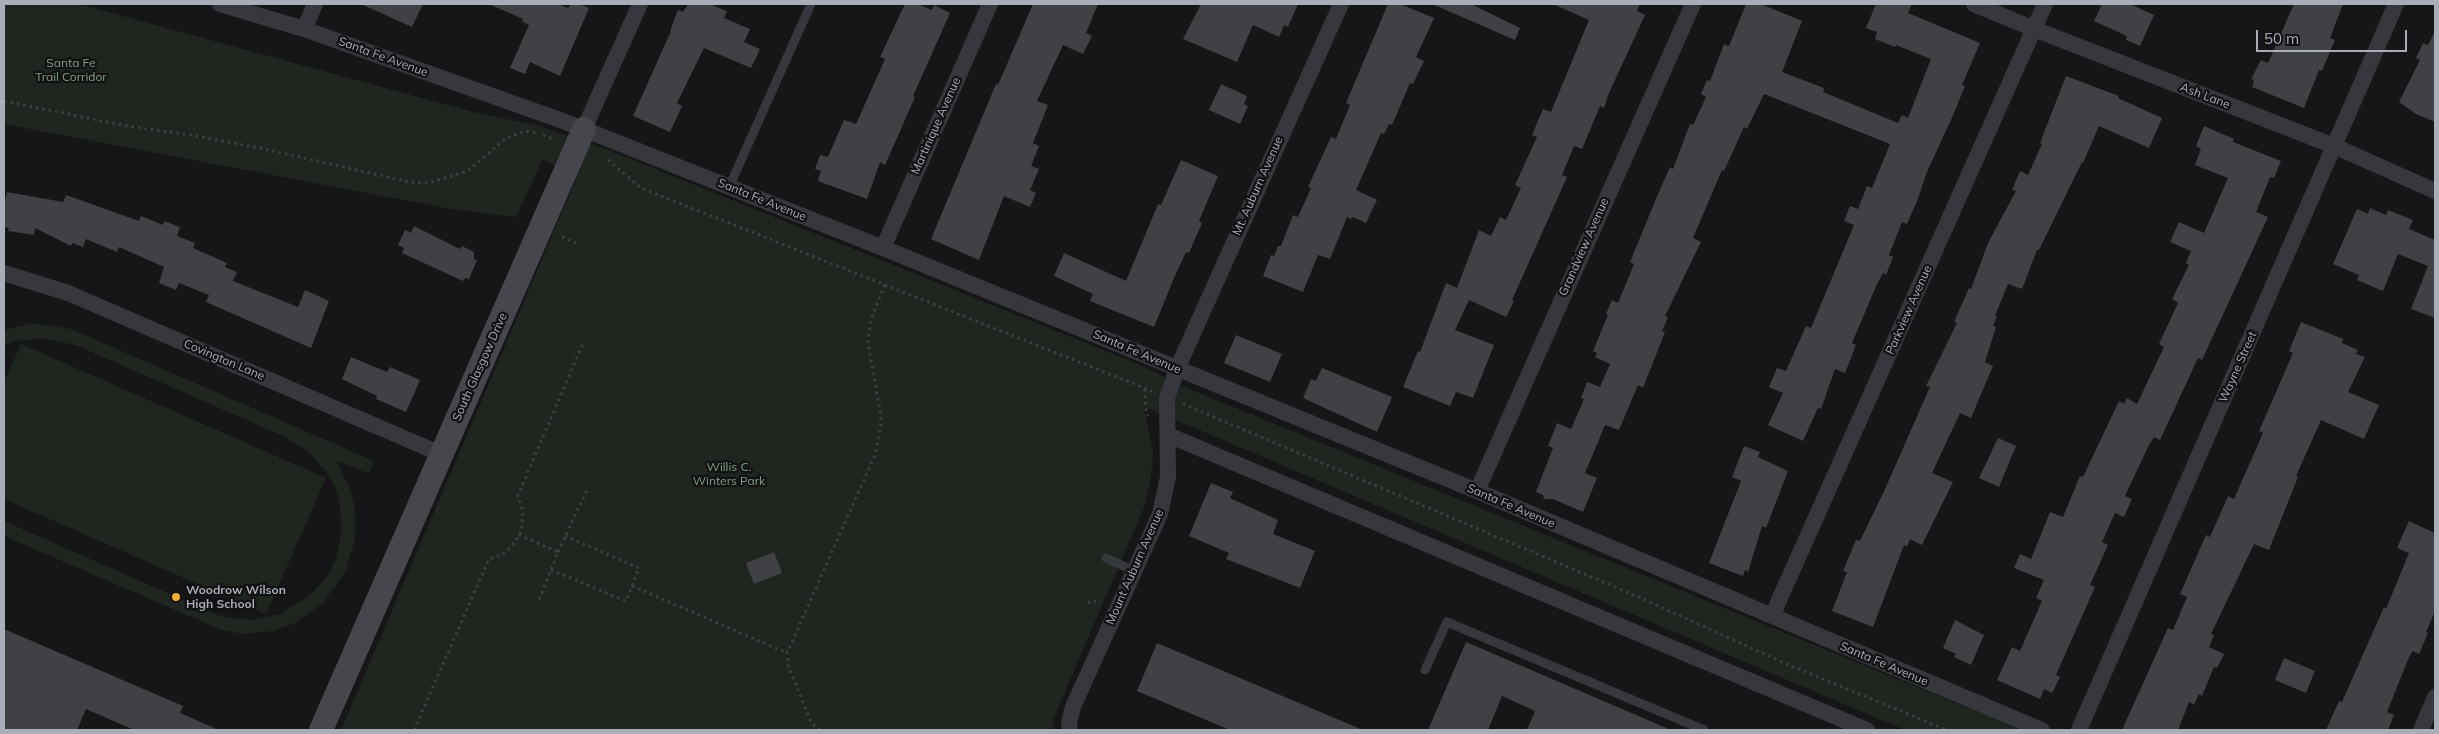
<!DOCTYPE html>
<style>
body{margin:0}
#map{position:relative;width:2439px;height:734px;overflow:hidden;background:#161618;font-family:Mulish,sans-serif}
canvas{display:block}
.frame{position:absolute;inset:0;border:5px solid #a8adb8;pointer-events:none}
.scale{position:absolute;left:2256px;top:30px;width:151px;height:22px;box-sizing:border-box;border:2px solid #a8adb8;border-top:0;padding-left:6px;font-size:15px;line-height:18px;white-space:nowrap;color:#a8adb8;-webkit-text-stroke:4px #111113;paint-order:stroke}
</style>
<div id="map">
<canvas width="2439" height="734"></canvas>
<div class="frame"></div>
<div class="scale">50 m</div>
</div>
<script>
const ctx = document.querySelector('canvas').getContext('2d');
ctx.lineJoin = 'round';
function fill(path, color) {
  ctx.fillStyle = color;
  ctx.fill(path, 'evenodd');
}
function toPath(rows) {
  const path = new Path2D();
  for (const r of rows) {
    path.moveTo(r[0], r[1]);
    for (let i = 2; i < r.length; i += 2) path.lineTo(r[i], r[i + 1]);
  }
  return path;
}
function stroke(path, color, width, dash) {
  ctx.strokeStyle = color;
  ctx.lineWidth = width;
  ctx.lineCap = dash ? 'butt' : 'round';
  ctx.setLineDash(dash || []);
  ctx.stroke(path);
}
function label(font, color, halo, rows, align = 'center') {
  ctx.font = font + ' Mulish,sans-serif';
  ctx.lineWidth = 4.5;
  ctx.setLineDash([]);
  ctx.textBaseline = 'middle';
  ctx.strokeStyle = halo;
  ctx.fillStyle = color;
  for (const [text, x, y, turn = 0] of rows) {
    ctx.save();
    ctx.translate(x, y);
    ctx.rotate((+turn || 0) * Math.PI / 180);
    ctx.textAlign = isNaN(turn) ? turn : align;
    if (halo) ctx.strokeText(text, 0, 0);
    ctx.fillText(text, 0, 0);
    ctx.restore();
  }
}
const green = toPath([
 [4,4,79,4,473,112,539,126,606,149,1138,364,1187,388,2022,730,1905,730,1143,406,1153,450,1151,477,1144,508,1054,717,1052,730,341,730,577,177,543,159,516,217,451,209,4,124],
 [34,323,71,329,374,461,369,474,336,460,350,489,355,507,355,540,345,572,322,604,295,623,273,631,243,634,222,630,4,536,4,521,215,614,228,618,253,620,280,614,312,594,329,573,336,559,341,534,340,504,335,487,327,473,308,451,283,436,78,346,45,338,17,341,4,345,4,330],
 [21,344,326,478,266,614,4,499,4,383]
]);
const building = toPath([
 [361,4,423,4,412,27],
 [489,4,557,4,568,8,571,4,579,4,589,8,560,76,530,62,525,74,510,68,529,25,522,21,523,19],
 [688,4,709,4,727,11,724,18,750,29,744,42,760,49,751,68,704,48,677,103,682,106,670,132,633,116,671,31,670,31,678,10,683,12],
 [905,4,917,4,932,10,934,5,950,13,913,96,915,97,897,138,885,165,880,162,867,199,818,181,821,171,815,169,820,155,828,157,844,120,856,124,885,59,880,57],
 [1033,4,1098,4,1086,33,1092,36,1083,54,1063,45,1037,101,1048,105,1033,143,1039,146,1031,166,1039,169,1030,190,1036,193,1030,207,1004,196,979,260,931,239,996,84,998,85],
 [1201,4,1298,4,1288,27,1284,25,1279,37,1253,25,1237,62,1183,39],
 [1388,4,1400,4,1434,18,1416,57,1424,61,1413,84,1410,83,1392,125,1389,124,1384,134,1381,133,1356,190,1377,200,1366,223,1353,217,1351,219,1347,217,1330,259,1318,255,1303,292,1263,276,1271,255,1274,256,1278,246,1281,246,1293,215,1298,217,1311,188,1308,187,1331,137,1336,139,1350,105,1346,103],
 [1432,4,1471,4,1520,28,1515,40],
 [1553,4,1640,4,1637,11,1645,15,1609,93,1604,108,1600,106,1582,149,1574,146,1562,175,1567,177,1512,300,1514,301,1506,317,1469,300,1455,330,1494,345,1473,398,1456,392,1450,406,1403,387,1418,351,1420,352,1446,283,1457,288,1479,230,1491,236,1500,217,1506,220,1521,188,1515,185,1537,137,1532,135,1543,109,1551,112,1589,20],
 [1746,4,1761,4,1802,21,1782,72,1824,88,1823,92,1898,123,1902,115,1908,118,1931,59,1896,45,1895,47,1875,39,1877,32,1866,28,1876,4,1912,4,1908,13,1980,43,1962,85,1965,86,1954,113,1927,172,1917,201,1907,224,1902,222,1889,255,1893,257,1886,275,1883,273,1877,284,1852,343,1856,345,1845,373,1835,369,1821,409,1818,408,1803,441,1768,425,1783,393,1769,387,1777,368,1786,371,1806,326,1811,328,1854,225,1844,221,1850,206,1858,209,1867,186,1872,188,1890,144,1764,94,1747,129,1744,127,1724,171,1722,170,1693,238,1701,242,1665,316,1668,317,1662,331,1665,332,1643,388,1638,385,1619,430,1605,425,1585,473,1597,478,1583,512,1553,499,1544,499,1543,495,1536,492,1553,448,1548,446,1557,423,1571,429,1584,399,1581,398,1587,382,1600,387,1610,364,1595,357,1597,353,1593,351,1608,315,1606,314,1612,300,1618,303,1634,264,1630,262,1658,194,1670,167,1673,169,1690,124,1693,125,1706,97,1701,94,1707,80,1710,81,1724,44,1729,46],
 [2102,4,2130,4,2154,15,2140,46,2126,40,2127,36,2094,21],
 [2294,4,2343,4,2330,38,2335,40,2322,71,2319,70,2304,108,2252,87,2254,80,2251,79,2261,60,2268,63],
 [2435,31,2435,122,2416,114,2399,102,2420,60,2416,58,2423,43,2428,45],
 [2066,76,2119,96,2118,98,2162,118,2149,148,2099,126,2083,163,2082,162,2039,250,2037,250,2022,289,2008,284,1995,316,1997,317,1993,326,1996,327,1985,362,1993,366,1971,418,1960,413,1932,473,1953,482,1922,545,1910,539,1907,547,1904,545,1873,627,1832,611,1847,572,1843,571,1856,540,1860,541,1885,489,1930,387,1926,386,1957,323,1954,322,1969,288,1971,289,1988,243,2016,191,2012,190,2020,171,2028,175,2042,144,2040,143],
 [1221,84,1247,96,1244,104,1248,106,1240,124,1209,110],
 [2204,126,2234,139,2233,142,2281,161,2274,178,2270,177,2256,212,2268,217,2202,360,2198,358,2160,440,2154,437,2148,447,2125,496,2132,499,2124,517,2115,513,2102,542,2108,545,2090,585,2095,587,2056,675,2060,677,2052,693,2044,689,2040,699,1997,680,2012,647,2020,651,2042,601,2036,598,2044,580,2014,568,2020,554,2031,559,2050,512,2063,517,2080,476,2083,477,2119,401,2124,404,2127,398,2137,404,2164,347,2159,344,2178,303,2172,299,2189,265,2186,263,2191,251,2170,242,2179,222,2204,233,2228,178,2195,165,2201,149,2196,146],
 [1181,160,1218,176,1199,221,1202,223,1189,253,1186,252,1174,278,1154,327,1090,301,1093,294,1054,276,1064,253,1126,281,1158,204,1161,205],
 [7,192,63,202,66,195,139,221,141,216,163,225,164,221,180,227,177,236,195,243,193,248,227,263,225,267,237,272,233,281,298,307,305,290,329,301,311,348,206,302,209,295,179,283,176,290,159,283,164,267,119,247,117,252,86,239,83,247,72,243,71,246,35,228,34,235,8,231,9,228,4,227,4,206],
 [2370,208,2386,215,2388,210,2413,220,2409,229,2435,240,2435,318,2411,309,2428,266,2398,254,2383,291,2357,280,2359,275,2333,264,2357,209,2368,214],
 [414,226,460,249,462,246,474,252,474,259,477,260,469,279,465,278,463,281,402,253,404,248,398,245,405,230,411,233],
 [2301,322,2343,339,2342,343,2358,350,2356,354,2365,357,2348,392,2379,405,2364,439,2321,420,2296,476,2298,477,2269,550,2254,544,2211,634,2214,635,2209,647,2224,654,2217,668,2214,667,2202,696,2199,694,2194,705,2189,702,2178,730,2122,730,2168,628,2173,630,2187,597,2180,594,2206,535,2210,537,2228,496,2234,499,2260,440,2263,432,2259,431,2293,353,2289,351],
 [1236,335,1282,354,1270,382,1224,363],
 [351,357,387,372,390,367,420,380,406,412,376,399,377,396,342,379],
 [1322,368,1392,397,1377,432,1303,398,1311,379,1316,381],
 [1998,438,2016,446,1999,487,1979,478],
 [1744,446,1760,452,1758,457,1788,471,1766,528,1762,526,1748,572,1745,570,1743,576,1709,563,1741,481,1732,477],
 [1211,483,1233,492,1230,498,1278,520,1273,534,1315,551,1300,588,1226,559,1229,553,1189,536],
 [2409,521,2435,533,2435,611,2426,632,2428,633,2419,654,2413,651,2409,657,2387,712,2394,715,2388,730,2326,730,2339,701,2342,702,2384,607,2386,609,2409,553,2397,548],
 [774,552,782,573,754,584,746,563],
 [1955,620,1984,635,1971,665,1954,657,1956,654,1943,648],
 [4,629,183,706,180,713,219,730,134,730,86,709,77,730,4,730],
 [1466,642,1671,730,1527,730,1535,711,1502,696,1488,730,1428,730],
 [1157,643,1363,730,1230,730,1137,691],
 [2284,658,2315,671,2306,693,2275,680]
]);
const path = toPath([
 [4,101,132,127,192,135,269,150,409,182,428,183,468,171,506,138,525,131,537,133],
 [543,135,555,140],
 [608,160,641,188,1152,391],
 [562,237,576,243],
 [1145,389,1145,406,1148,416],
 [1183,404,1634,595,1791,666,1947,730],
 [519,535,558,552,539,600],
 [558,552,588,488],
 [551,570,626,601,639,568,565,536],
 [632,586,787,653],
 [1088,603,1092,600,1100,603],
 [414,730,489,559,503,554,512,546,521,532,523,512,518,495,584,341],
 [820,730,811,722,788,665,787,653,875,455,881,426,880,410,868,344,871,319,885,284]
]);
const lane = toPath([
 [729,187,811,4],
 [1106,558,1134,571],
 [1425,670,1447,622,1704,730]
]);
const street = toPath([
 [220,4,304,29,563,121,883,248,1477,491,2042,730],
 [1974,4,2034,29,2334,146,2435,191],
 [304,29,315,4],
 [584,129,640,4],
 [883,248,990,4],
 [4,273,68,293,441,454],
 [1168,435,1867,730],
 [1477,491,1693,4],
 [1772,616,2045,4],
 [1070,730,1069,722,1073,707,1160,514,1168,477,1167,398,1177,369,1341,4],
 [2079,730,2396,4],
 [2421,730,2435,697]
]);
const secondary = toPath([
 [321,730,584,129]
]);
const markers = [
 [176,597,5,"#f2b134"]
];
const streetNames = [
 ["Santa Fe Avenue",383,57,20],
 ["Ash Lane",2205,96,21],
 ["Martinique Avenue",936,126,-66],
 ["Mt. Auburn Avenue",1258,186,-66],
 ["Santa Fe Avenue",762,200,22],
 ["Grandview Avenue",1584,247,-66],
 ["Parkview Avenue",1909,310,-66],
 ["Santa Fe Avenue",1137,352,23],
 ["Covington Lane",224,360,23],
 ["South Glasgow Drive",480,367,-66],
 ["Wayne Street",2238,367,-66],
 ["Santa Fe Avenue",1511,506,23],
 ["Mount Auburn Avenue",1135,567,-66],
 ["Santa Fe Avenue",1884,664,23]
];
const parkNames = [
 ["Santa Fe",71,63],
 ["Trail Corridor",71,77],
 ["Willis C.",729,467],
 ["Winters Park",729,481]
];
const poiNames = [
 ["Woodrow Wilson",186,590],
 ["High School",186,604]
];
fill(green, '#1e261f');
fill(building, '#404145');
stroke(path, '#3d3f44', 3, [2.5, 4]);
stroke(lane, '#37383d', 9);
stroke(street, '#37383d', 16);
stroke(secondary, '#45474d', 24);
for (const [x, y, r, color] of markers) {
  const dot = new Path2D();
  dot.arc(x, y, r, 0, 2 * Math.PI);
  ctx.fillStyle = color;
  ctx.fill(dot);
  stroke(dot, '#111113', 2);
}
label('12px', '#a8adb8', '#111113', streetNames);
label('12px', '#7fa381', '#111113', parkNames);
label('bold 12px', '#a8adb8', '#111113', poiNames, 'left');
</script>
